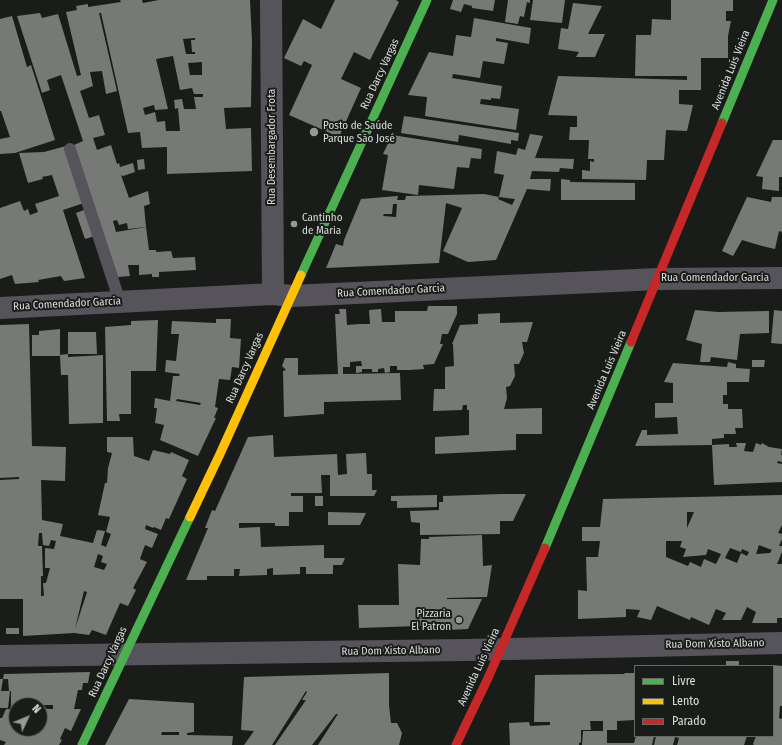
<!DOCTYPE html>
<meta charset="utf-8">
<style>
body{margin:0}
#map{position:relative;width:782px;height:745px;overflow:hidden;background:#1a1c1a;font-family:"Fira Sans Condensed",sans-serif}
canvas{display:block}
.legend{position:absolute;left:634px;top:665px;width:140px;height:72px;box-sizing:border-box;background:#191d19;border:1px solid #666a66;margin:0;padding:5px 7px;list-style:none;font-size:12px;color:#daddda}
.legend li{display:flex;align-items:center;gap:8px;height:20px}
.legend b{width:20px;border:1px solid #666a66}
.north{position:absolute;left:8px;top:697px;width:40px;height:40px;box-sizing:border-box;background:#191d19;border:1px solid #666a66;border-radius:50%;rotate:46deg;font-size:11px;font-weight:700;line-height:16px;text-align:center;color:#daddda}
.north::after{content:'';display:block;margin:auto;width:14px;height:18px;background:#979997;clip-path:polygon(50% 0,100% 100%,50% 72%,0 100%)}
</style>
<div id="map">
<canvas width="782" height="745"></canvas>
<ul class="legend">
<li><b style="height:5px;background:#4caf50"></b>Livre</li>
<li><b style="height:5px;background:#ffc107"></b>Lento</li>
<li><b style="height:5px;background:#c62828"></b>Parado</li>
</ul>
<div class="north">N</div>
</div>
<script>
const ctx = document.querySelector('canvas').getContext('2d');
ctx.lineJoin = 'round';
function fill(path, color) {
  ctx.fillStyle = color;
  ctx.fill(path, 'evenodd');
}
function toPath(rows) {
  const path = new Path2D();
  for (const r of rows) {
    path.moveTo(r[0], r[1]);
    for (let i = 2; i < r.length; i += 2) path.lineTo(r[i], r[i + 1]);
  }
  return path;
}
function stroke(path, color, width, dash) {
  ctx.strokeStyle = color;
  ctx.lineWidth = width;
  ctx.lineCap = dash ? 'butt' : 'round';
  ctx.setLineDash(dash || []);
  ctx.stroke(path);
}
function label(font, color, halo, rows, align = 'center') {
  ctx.font = font + ' "Fira Sans Condensed",sans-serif';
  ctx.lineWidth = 4;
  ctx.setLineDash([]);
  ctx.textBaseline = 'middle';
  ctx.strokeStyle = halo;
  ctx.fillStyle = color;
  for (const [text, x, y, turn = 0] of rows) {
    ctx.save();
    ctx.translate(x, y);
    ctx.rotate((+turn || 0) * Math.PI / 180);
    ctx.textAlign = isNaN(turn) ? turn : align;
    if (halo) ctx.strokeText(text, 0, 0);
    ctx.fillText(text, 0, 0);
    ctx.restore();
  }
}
const building = toPath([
 [120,0,142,0,143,3,159,0,250,0,252,41,251,107,224,108,226,129,251,128,252,171,167,174,167,147,142,148,140,132,128,133,101,13,99,13,117,91,106,94,102,71,90,72,93,86,80,91,89,118,99,115,105,135,93,138,97,150,111,145,117,164,119,163,120,167,133,163,135,172,123,176,121,175,129,198,148,191,150,204,144,206,146,227,128,229,127,223,119,225,117,220,113,221,116,232,146,227,149,250,156,250,156,252,171,251,173,258,195,257,196,270,159,272,159,277,152,277,152,274,139,275,139,265,128,265,130,276,118,277,74,145,83,141,61,75,47,80,50,90,42,93,17,16,40,13,42,18,58,14,77,76,81,75,66,12,77,10,76,6,88,4,88,7,121,2],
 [195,38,195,40,191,40,192,52,195,52,195,54,186,54,183,39],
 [173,56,180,90,192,88,194,94,203,94,203,97,194,97,196,109,184,109,182,99,174,100,175,109,178,108,180,131,166,131,165,121,157,122,155,112,145,115,143,108,154,105,155,110,168,109,156,59],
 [202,62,202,75,190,75,188,63],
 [335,0,396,0,399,2,370,60,354,52,341,79,361,88,339,137,289,115,312,65,304,61,301,66,284,58,303,19,321,29],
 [453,0,495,0,493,11,472,8,472,6,464,4,461,12,450,9],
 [508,0,530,0,530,3,527,2,524,17,520,16,518,24,505,22],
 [533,0,565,0,562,23,530,20],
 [671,0,733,0,733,11,726,11,726,21,731,21,728,36,728,58,701,58,701,90,679,90,679,104,693,105,687,131,666,130,664,160,647,160,646,180,582,179,582,170,590,171,590,161,594,162,594,159,588,159,589,140,569,140,570,127,577,127,577,116,548,115,558,76,687,80,687,76,635,76,636,35,651,35,652,19,671,20],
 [573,3,602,6,588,34,605,34,595,57,576,57,579,52,558,49,561,28,568,29],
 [12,16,27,67,31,65,55,140,15,153,0,154,0,139,10,137,1,111,0,111,0,19],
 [474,18,531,28,529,44,496,38,496,41,508,43,504,64,483,61,480,78,453,74,452,78,502,86,500,99,491,98,491,100,481,99,480,104,519,109,516,130,425,116,427,97,408,95,429,52,453,56,456,35,471,37],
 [404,116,519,133,518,141,511,140,511,144,459,135,458,142,401,133],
 [530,134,543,136,535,158,574,159,573,169,560,168,559,172,532,171,530,179,551,179,550,191,527,189,496,260,468,262,443,251,462,208,446,203,439,263,326,268,336,244,343,246,344,240,361,199,398,196,397,200,405,200,406,196,484,194,499,197,504,175,494,173,497,151,516,155,518,148,525,150],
 [499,197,515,199,512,205,498,199],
 [393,204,397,204,396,217,383,216,384,214,392,214],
 [392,135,482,149,481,159,471,158,469,168,457,167,454,189,419,185,418,195,382,190,388,155,383,154],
 [773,140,782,140,782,177,779,177,779,191,762,189,763,177,756,176],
 [66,146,84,203,63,210,85,278,64,281,61,276,38,280,39,282,15,284,12,275,0,279,0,208,20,201,24,211,28,209,30,215,38,212,35,204,59,196,52,175,42,177,43,179,28,183,19,153,44,152],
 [144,159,145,169,138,170,137,160],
 [561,179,570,180,570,182,635,183,635,200,561,200],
 [747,197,771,202,772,197,782,197,782,232,779,231,775,249,762,246,742,240,733,256,722,251],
 [87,209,95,236,85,239,76,213],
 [428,306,457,306,457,314,448,334,442,334,440,344,443,344,434,364,423,365,424,369,409,370,397,370,397,366,390,366,390,372,385,373,384,368,378,369,378,372,372,372,372,369,362,369,362,372,356,373,356,366,362,366,361,361,350,362,350,367,343,367,343,374,400,373,401,400,324,402,324,414,284,417,283,371,286,370,282,366,285,358,298,358,298,375,338,374,335,314,340,314,339,309,346,309,347,325,360,324,370,324,369,310,381,309,382,322,395,322,395,311,427,311],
 [695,310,718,312,769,311,769,333,740,334,737,360,711,357,710,362,700,362,702,344,686,340],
 [774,310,782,311,782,344,771,343],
 [500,313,500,323,533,322,527,342,522,342,524,353,519,364,514,364,515,376,510,386,506,387,507,398,504,409,542,408,542,434,516,434,516,450,435,454,435,437,469,435,469,410,467,410,467,405,463,405,462,410,433,411,434,389,445,389,445,367,454,366,453,344,452,344,460,325,478,324,478,314],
 [216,319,231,319,230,338,241,339,239,368,232,367,230,380,219,379,215,407,218,408,214,418,216,418,198,456,160,440,164,425,155,423,157,408,154,408,155,398,170,401,173,376,179,376,180,374,165,372,166,360,176,361,179,334,171,334,172,321,216,323],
 [177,399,201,403,200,405,176,401],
 [158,320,156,371,131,371,131,414,119,414,120,421,107,421,105,327,131,325,131,321],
 [29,324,32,446,66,447,65,481,41,480,42,520,63,524,60,536,93,543,97,530,105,531,101,545,106,547,111,534,106,532,110,517,98,515,105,483,107,483,108,468,112,453,107,452,107,437,133,437,134,456,149,461,153,450,170,454,171,452,189,460,182,476,187,479,169,519,166,518,161,530,154,527,153,528,146,525,145,529,158,534,152,548,145,545,140,559,147,562,133,588,136,590,128,606,120,603,106,635,92,630,89,635,74,633,23,636,23,599,0,599,0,480,19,479,19,477,0,478,0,325],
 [39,533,42,533,43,545,49,546,51,540,56,541,54,549,45,548,45,568,50,568,46,583,43,583,44,596,41,596,41,576,43,576,42,546,38,546],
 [98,554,103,556,101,562,107,564,104,570,94,567],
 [84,591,87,592,75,629],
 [60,329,60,355,68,354,68,357,103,355,103,423,69,424,68,375,61,375,60,356,32,356,32,335,39,335,39,331],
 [68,332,96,332,97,354,68,354],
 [752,360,765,360,764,367,752,367],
 [728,362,736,364,736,368,750,369,749,382,727,382,727,395,723,395,723,404,728,404,728,409,742,409,743,428,735,428,736,434,724,434,724,438,712,439,712,445,635,446,642,430,647,430,647,435,678,434,677,417,655,418,655,403,673,403,673,383,664,382,673,363,727,367],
 [273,435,274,457,337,454,338,475,347,474,346,454,366,453,367,474,372,474,372,490,377,490,374,496,330,496,330,475,321,475,322,493,291,493,291,496,303,496,303,512,289,512,289,526,275,526,275,523,239,523,239,528,260,527,261,547,324,545,324,558,345,558,342,565,333,565,333,574,306,574,306,567,300,567,300,574,273,575,273,568,267,569,267,575,239,576,240,569,234,569,234,576,207,576,207,580,186,580,208,528,205,528,212,510,215,511,248,437],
 [736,443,746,443,744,451,753,452,756,443,761,445,762,443,769,447,782,449,781,455,782,455,782,462,778,461,777,463,782,464,782,482,714,485,712,445,729,444,729,447,737,447],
 [502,494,526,494,513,521,500,521,500,534,420,535,420,523,411,522,410,511,439,510,439,502,443,502,443,496],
 [437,495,437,507,397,508,397,501,391,501,391,496],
 [782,495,782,525,778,533,782,534,782,539,779,546,782,546,782,552,777,564,782,564,782,618,777,618,777,623,752,623,756,612,747,607,741,620,722,620,726,613,716,609,709,625,691,617,690,620,657,606,651,620,637,617,640,610,626,609,626,617,578,619,578,590,587,591,586,557,598,557,600,541,582,541,582,527,600,527,603,499],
 [687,512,694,512,687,528],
 [666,541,682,541,680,547,686,549,683,557,706,555,708,549,721,554,716,564,704,559,701,567,690,562,688,566,666,557],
 [759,545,772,550,770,553,756,554],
 [730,548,741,552,742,549,749,552,747,556,741,553,737,563,725,558],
 [315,496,323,496,323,506,315,506],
 [328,512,366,513,360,525,328,525],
 [482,535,483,566,492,565,487,597,447,598,447,599,482,599,468,629,447,630,447,625,359,628,358,605,399,605,398,564,420,565,421,539,429,539,429,537],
 [6,628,19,628,19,634,6,634],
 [726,661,739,661,739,666,726,666],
 [773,665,782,666,782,706,780,706,779,718,782,719,782,745,754,745,753,744,756,736,773,736],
 [90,672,88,683,83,683,82,690,78,690,74,709,81,709,71,731,65,728,60,739,62,740,59,745,4,745,6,742,0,740,0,718,2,718,6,709,16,710,16,729,40,729,40,709,53,709,53,705,16,705,16,708,11,708,11,691,10,691,8,708,0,708,0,679,3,679,1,691,9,691,8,679,3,679,4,674],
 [389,673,389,705,391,723,397,723,402,733,399,745,318,745,338,714,336,714,312,745,275,745,306,700,302,700,307,692,306,691,272,745,244,745,254,731,241,730,244,677],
 [625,673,635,673,635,720,617,721,617,730,607,730,607,743,634,743,636,736,654,736,652,745,582,745,583,731,603,731,603,721,590,721,591,730,581,730,581,742,579,743,579,745,510,745,509,723,529,722,530,726,550,725,550,722,534,722,535,675,624,674],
 [129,699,194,703,194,732,187,733,187,735,233,736,232,745,105,745],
 [162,732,179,732,179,735,161,735],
 [656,736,747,736,744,745,677,745,679,738,675,737,673,745,654,745]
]);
const lane = toPath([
 [70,149,120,302]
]);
const street = toPath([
 [271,0,273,294],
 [0,308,273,294,291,296,658,279,782,278],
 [0,656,466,650,782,643]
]);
const fast = toPath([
 [722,123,773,0],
 [301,275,427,0],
 [545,548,631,342],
 [82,745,190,517]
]);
const slow = toPath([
 [190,517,220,454,301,275]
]);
const jam = toPath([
 [631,342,722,123],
 [456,745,488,678,545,548]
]);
const markers = [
 [314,132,5,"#979997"],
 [294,224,4,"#979997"],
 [459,620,4,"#979997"]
];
const streetNames = [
 ["Avenida Luís Vieira",731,70,-68],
 ["Rua Darcy Vargas",380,74,-65],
 ["Rua Desembargador Frota",272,147,-90],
 ["Rua Comendador Garcia",715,278],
 ["Rua Comendador Garcia",391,291,-3],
 ["Rua Comendador Garcia",67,304,-3],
 ["Rua Darcy Vargas",245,368,-66],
 ["Avenida Luís Vieira",607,370,-67],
 ["Rua Dom Xisto Albano",715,644,-1],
 ["Rua Dom Xisto Albano",391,651,-1],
 ["Rua Darcy Vargas",108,662,-65],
 ["Avenida Luís Vieira",479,667,-65]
];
const poiNames = [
 ["Posto de Saúde",323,126],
 ["Parque São José",323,139],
 ["Cantinho",302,218],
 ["de Maria",302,231],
 ["Pizzaria",451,614,"right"],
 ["El Patron",451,627,"right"]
];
fill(building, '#777977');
stroke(lane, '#56535b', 12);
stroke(street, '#56535b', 22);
stroke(fast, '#4caf50', 9);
stroke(slow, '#ffc107', 9);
stroke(jam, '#c62828', 9);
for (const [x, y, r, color] of markers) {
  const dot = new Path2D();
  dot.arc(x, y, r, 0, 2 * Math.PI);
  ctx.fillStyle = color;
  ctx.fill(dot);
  stroke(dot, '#191d19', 1.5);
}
label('11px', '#daddda', '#191d19', streetNames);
label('11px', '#daddda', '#191d19', poiNames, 'left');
</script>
